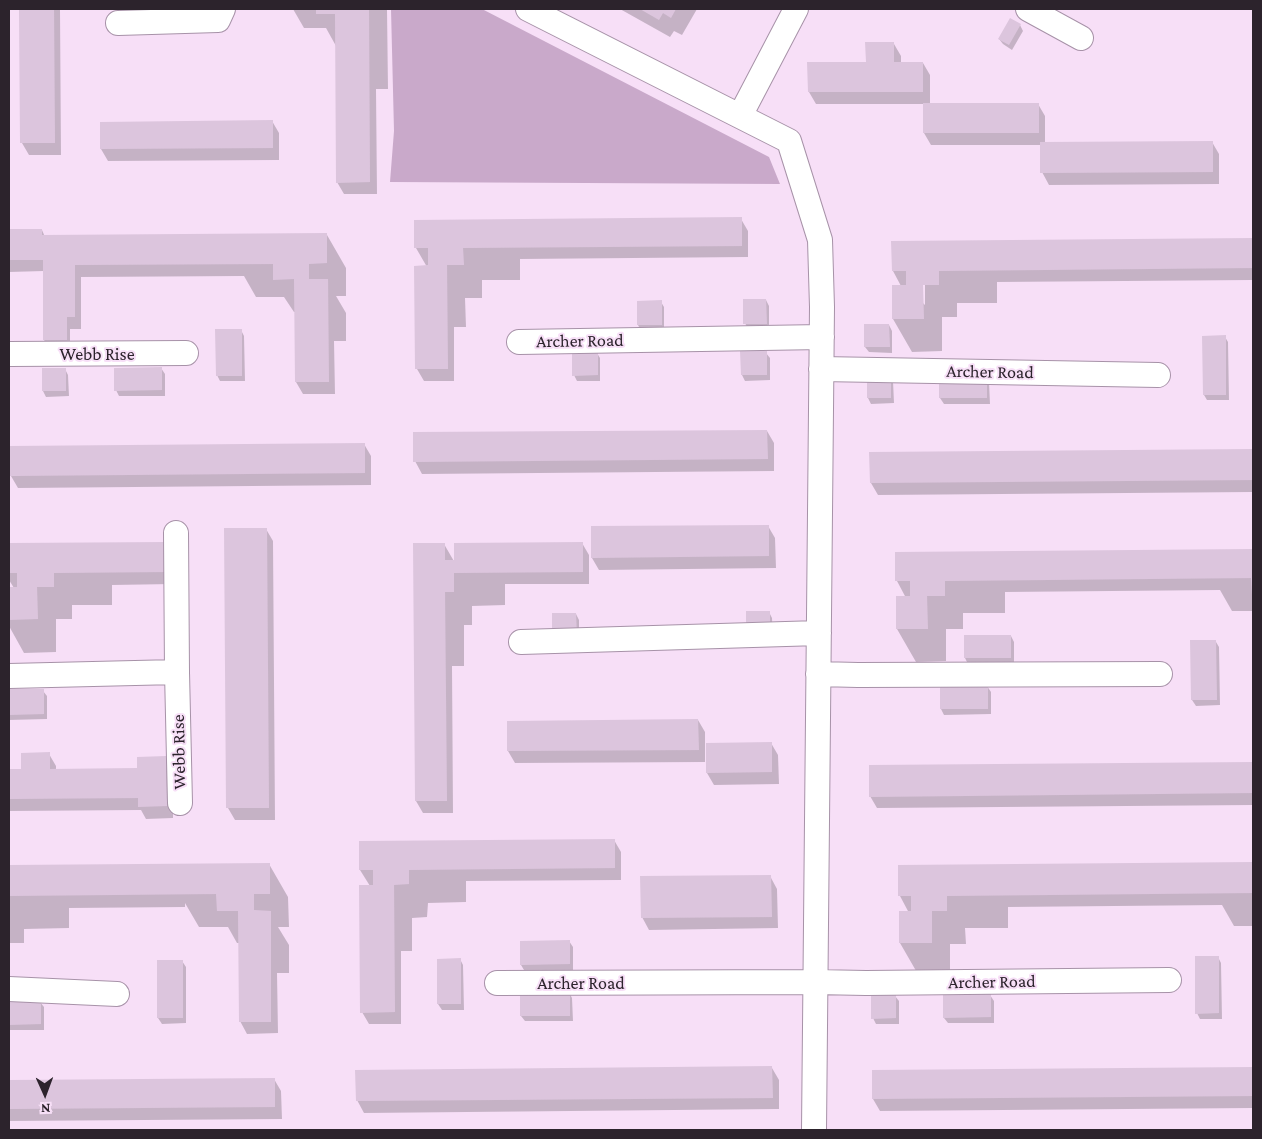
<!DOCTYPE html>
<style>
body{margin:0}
#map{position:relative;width:1262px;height:1139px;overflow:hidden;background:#f7dff7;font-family:"Crimson Pro",serif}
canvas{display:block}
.frame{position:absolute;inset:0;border:10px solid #2c232c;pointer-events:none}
.north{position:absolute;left:20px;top:1069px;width:50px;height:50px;-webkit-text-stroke:4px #f7dff7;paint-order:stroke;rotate:178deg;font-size:14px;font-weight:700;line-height:20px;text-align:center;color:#2c232c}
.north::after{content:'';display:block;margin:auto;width:18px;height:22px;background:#2c232c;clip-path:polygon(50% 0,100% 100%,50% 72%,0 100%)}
</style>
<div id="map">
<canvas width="1262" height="1139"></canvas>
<div class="frame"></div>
<div class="north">N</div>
</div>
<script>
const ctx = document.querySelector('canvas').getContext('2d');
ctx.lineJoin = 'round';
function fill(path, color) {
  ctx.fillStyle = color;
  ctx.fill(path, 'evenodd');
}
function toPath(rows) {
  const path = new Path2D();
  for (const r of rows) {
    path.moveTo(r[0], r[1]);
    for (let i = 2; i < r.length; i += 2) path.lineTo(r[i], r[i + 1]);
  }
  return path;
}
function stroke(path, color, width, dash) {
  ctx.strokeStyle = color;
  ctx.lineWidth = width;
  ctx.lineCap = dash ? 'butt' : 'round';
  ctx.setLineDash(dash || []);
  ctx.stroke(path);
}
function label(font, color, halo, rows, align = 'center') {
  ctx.font = font + ' "Crimson Pro",serif';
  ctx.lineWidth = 4;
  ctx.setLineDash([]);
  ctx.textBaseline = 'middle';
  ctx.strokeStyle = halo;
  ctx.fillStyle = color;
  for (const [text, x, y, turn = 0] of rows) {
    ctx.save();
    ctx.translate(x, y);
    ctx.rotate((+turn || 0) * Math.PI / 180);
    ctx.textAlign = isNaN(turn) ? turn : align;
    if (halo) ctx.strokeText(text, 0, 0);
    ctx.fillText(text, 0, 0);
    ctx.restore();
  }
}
const green = toPath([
 [391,9,482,9,769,157,780,184,390,182,394,131]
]);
const shadow = toPath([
 [21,9,60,9,61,155,29,155,22,143],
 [141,9,198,9,198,10,142,10],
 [293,9,387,9,388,89,376,89,377,194,344,194,337,182,336,46,326,28,304,28],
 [620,9,697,9,682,35,674,31,670,37],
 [1020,25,1023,31,1012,50,1003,44,999,39],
 [894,44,901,56,901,63,923,63,930,75,930,104,1038,104,1045,116,1045,143,1212,142,1219,154,1219,184,1049,185,1042,172,1042,145,931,145,924,133,924,104,816,104,809,92,809,63,867,63],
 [272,121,279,133,279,160,108,161,101,149],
 [741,219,748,231,748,257,520,259,520,280,482,280,482,298,465,298,466,327,454,327,454,381,424,381,417,369,427,267,416,248],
 [9,230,42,230,45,237,327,235,346,268,346,296,336,296,346,313,346,341,334,341,335,394,303,394,296,382,295,312,294,312,284,297,256,297,244,276,81,277,81,329,70,329,70,345,48,346,44,340,44,271,9,272],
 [1253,239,1253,280,997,282,997,303,957,303,957,317,942,317,942,351,912,352,893,319,901,286,893,271,893,242],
 [922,278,925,278,925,305,922,302],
 [766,300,769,306,769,329,748,329,745,323],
 [638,302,661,302,664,307,664,331,641,331,638,325],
 [889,325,892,331,892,353,869,352,865,347],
 [241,330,244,336,245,381,220,381,217,375],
 [1225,337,1228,342,1229,400,1207,400,1204,395],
 [597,353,600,358,600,381,577,381,574,375],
 [766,353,770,358,770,380,745,381,742,375],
 [161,368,165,374,165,396,119,396,116,390],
 [65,369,68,375,69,396,46,397,43,391],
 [868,376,893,381,894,403,871,404,868,398],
 [940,376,989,382,990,404,944,404,940,398],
 [767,431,774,443,774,471,422,474,415,461],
 [364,444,371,456,371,485,18,488,11,476],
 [1253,450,1253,492,878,495,871,483,871,454],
 [768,526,775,538,776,568,599,570,592,558],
 [266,529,273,541,275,820,235,820,228,808],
 [166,543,173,584,112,585,112,605,72,605,72,619,56,619,56,652,24,653,9,626,9,588,14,588,9,580,9,545],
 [582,543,589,555,589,584,505,584,505,605,472,606,472,625,464,625,464,666,452,666,453,813,423,813,416,801,414,544,444,544,455,563],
 [1253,550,1253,611,1232,611,1220,590,1005,592,1005,613,963,613,963,629,946,629,946,661,916,662,897,629,906,598,897,581,896,553],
 [769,612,772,618,773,638,747,613],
 [576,614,579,620,579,641,557,641],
 [1011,636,1014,642,1014,663,968,664,965,658],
 [1216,642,1219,647,1220,705,1196,706,1192,700],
 [941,686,987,686,991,692,991,714,944,715,941,709],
 [9,691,43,691,47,696,47,719,9,720],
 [698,720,705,732,705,762,515,763,508,751],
 [771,743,778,755,779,784,714,785,707,773],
 [49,754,56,766,56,770,139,769,166,758,173,770,173,818,146,819,141,810,9,811,9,770,22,770],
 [1253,763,1253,805,877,808,870,796,870,767],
 [614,840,621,852,621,880,466,881,466,902,428,903,427,917,412,918,412,951,401,951,401,1024,369,1024,362,1012,370,886,360,870],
 [1253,863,1253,926,1234,926,1222,905,1008,907,1008,928,965,928,966,944,950,944,950,976,919,976,900,943,900,912,909,913,900,896,899,866],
 [269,864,288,897,289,927,278,927,289,945,289,973,277,973,278,1033,247,1034,240,1021,240,943,237,943,228,927,199,927,185,903,185,907,69,908,69,928,24,929,24,943,9,943,9,866],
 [770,876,777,889,778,928,649,930,642,917],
 [569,941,573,947,573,970,524,970,521,965],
 [1218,957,1221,963,1222,1019,1200,1019,1197,1013],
 [460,959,463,965,464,1010,442,1010,438,1004,438,960],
 [182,961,186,967,186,1023,162,1024,158,1018],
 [569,992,572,998,573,1021,525,1021,521,1016],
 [990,995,994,1001,994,1023,948,1023,944,1018],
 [895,996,899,1001,899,1024,876,1024,873,1018],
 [9,1002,40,1002,44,1007,44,1030,9,1030],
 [772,1068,779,1080,779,1109,364,1113,357,1100],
 [1253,1068,1253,1108,880,1111,873,1099,873,1071],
 [274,1079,281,1091,282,1119,9,1121,9,1081]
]);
const building = toPath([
 [19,9,54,9,55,143,20,143],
 [316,9,369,9,370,182,336,183,335,14,316,14],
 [640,9,676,9,671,18,663,13,659,20],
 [1010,18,1021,24,1009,45,998,39],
 [865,42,894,42,894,62,923,62,923,92,808,92,807,62,866,62],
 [923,103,1039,103,1039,133,923,133],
 [273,120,273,148,100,149,100,122],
 [1213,141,1213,172,1040,173,1040,142],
 [742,217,742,246,463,248,464,265,447,265,448,369,415,369,414,266,428,265,428,248,414,248,414,220],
 [9,229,42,229,42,235,327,233,327,263,309,264,309,279,328,279,329,382,295,382,294,279,273,280,273,264,75,265,75,317,67,317,67,340,43,340,43,260,9,260],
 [1253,238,1253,268,939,271,939,285,923,285,924,319,892,319,892,285,906,285,906,271,892,271,891,241],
 [743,299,766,299,767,324,743,324],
 [662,300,662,325,637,325,637,301],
 [864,324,889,324,890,347,864,347],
 [215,329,242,329,242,376,216,376],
 [1226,335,1226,395,1203,395,1202,336],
 [598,351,598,375,572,376,572,352],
 [740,351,767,351,767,375,741,375],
 [162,367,162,390,114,391,114,368],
 [42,368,66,368,66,391,42,391],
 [891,374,891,398,867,398,867,375],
 [939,375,987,375,987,398,939,398],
 [767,430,768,459,413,462,413,432],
 [365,443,365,473,9,476,9,446],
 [1253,449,1253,480,870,483,869,452],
 [769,525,769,556,591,558,591,526],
 [224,528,267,528,269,808,226,808],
 [167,542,167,572,54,573,54,587,37,587,38,619,9,620,9,587,17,587,17,573,9,573,9,543],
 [583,542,583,572,454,573,454,592,445,592,447,801,415,801,413,543,445,543,445,560,454,560,454,543],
 [1253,549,1253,594,1252,594,1251,578,945,581,945,596,927,596,928,629,896,629,896,596,910,596,910,581,895,581,895,552],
 [746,611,770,611,770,632,746,633],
 [552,613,576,613,577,636,552,636],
 [964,635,1011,635,1011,658,964,658],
 [1190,640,1216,640,1217,700,1191,700],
 [940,685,988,685,988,709,940,709],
 [9,689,44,689,44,714,9,715],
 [698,719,699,750,507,751,507,721],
 [772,742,772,772,706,773,706,743],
 [50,752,50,769,137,768,137,757,166,756,167,806,138,807,138,798,9,799,9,769,21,769,21,753],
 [1253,762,1253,793,869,797,869,765],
 [615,839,615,868,409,870,409,884,394,885,395,1012,360,1013,359,885,373,885,373,870,359,870,359,841],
 [1253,862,1253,893,947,896,947,911,932,911,932,943,899,943,899,911,911,911,911,896,898,896,898,865],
 [270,863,270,894,254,894,254,910,271,911,271,1022,239,1022,238,911,217,911,216,894,9,896,9,865],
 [771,875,772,917,641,918,640,876],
 [570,940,570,964,520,965,520,941],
 [1195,956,1219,956,1219,1013,1195,1014],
 [461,958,461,1004,437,1004,437,959],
 [157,960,183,960,183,1018,157,1018],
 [570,991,570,1016,520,1016,520,992],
 [896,994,896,1018,871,1019,871,995],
 [991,994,991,1017,943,1018,943,995],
 [9,1001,41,1001,41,1024,9,1025],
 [772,1066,773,1098,356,1101,355,1070],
 [1253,1067,1253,1096,872,1099,872,1070],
 [275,1078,275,1107,9,1109,9,1080]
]);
const street = toPath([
 [528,9,789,141,820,240,822,307,814,1130],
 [1028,9,1081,38],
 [118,23,218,20,223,9],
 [740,116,796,9],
 [519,342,822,337],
 [9,354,186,353],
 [821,369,1158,375],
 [521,642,819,633],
 [177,672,180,803],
 [818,674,858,675,1160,674],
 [9,676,177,672,176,533],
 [497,983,815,982,866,983,1169,980],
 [9,989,117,994]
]);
const streetNames = [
 ["Archer Road",580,341,-1],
 ["Webb Rise",97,354],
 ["Archer Road",990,372,1],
 ["Webb Rise",179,752,-91],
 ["Archer Road",992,982,-1],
 ["Archer Road",581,983]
];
fill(green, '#c9a9ca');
fill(shadow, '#0003');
fill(building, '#dcc5dd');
stroke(street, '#a792a8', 26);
stroke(street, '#fff', 24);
label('18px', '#2c232c', '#f7dff7', streetNames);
</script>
